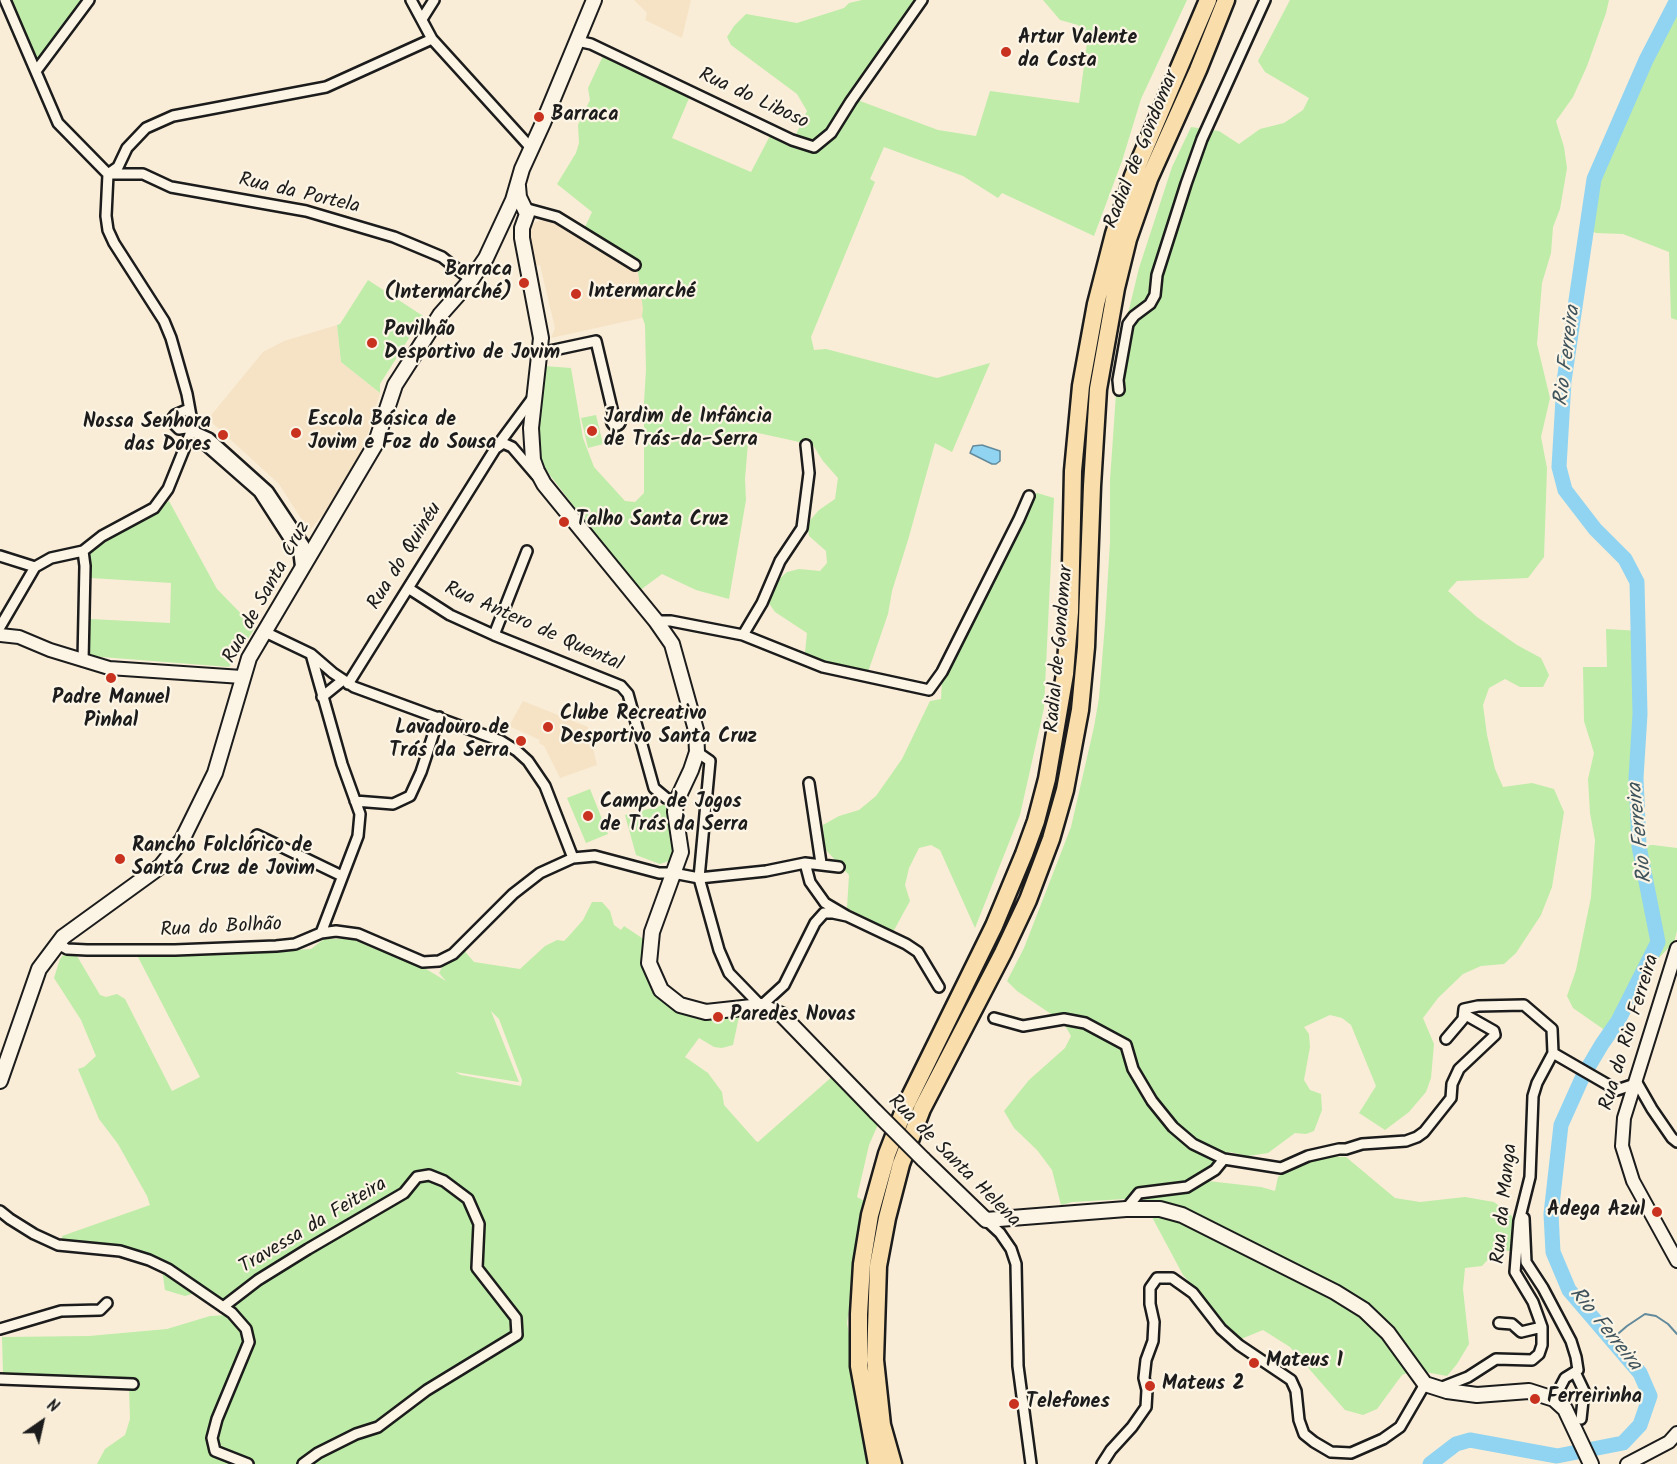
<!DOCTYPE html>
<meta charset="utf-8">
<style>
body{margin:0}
#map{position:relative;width:1677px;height:1464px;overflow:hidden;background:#f9edd7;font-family:Kalam,sans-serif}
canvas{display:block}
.north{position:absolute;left:12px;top:1392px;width:60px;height:60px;-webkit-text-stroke:4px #fcf5e5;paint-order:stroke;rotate:34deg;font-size:16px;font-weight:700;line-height:24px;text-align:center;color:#1c1c1c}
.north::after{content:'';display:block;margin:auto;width:21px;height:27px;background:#1c1c1c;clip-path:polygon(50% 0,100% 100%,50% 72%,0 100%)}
</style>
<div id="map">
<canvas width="1677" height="1464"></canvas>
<div class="north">N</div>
</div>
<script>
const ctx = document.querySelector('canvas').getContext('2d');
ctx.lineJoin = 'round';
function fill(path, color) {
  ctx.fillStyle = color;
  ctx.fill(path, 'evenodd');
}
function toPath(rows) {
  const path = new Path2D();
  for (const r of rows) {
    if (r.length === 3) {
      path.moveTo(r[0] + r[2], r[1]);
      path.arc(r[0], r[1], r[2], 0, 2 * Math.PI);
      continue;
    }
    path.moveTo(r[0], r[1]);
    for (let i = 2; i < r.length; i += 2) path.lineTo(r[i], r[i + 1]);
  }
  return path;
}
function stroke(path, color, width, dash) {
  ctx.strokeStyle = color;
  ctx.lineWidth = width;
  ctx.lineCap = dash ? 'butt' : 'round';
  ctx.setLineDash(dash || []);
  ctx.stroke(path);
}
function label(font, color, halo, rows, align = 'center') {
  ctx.font = font + ' Kalam,sans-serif';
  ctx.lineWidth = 4.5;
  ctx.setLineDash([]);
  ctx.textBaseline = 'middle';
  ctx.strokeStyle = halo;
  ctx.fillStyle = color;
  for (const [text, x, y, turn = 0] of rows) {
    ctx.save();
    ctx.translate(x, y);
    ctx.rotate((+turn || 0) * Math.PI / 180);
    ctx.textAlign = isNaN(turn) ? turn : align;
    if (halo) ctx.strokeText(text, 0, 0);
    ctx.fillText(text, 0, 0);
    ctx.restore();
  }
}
const built = toPath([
 [634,0,691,0,682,38,645,20,647,13],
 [547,219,638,273,646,317,551,338,555,328,540,265,534,265,529,230,535,222],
 [337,325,341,362,380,393,364,446,334,502,309,531,279,484,208,419,263,352,284,341],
 [523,701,588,727,597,765,560,778,544,746,539,743,540,740,509,726]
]);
const green = toPath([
 [0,0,90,0,28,70],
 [862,0,915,0,850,91,852,98,938,130,976,136,990,91,1079,103,1088,36,1078,25,1060,20,1043,0,1187,0,1141,99,1122,161,1094,236,1002,193,998,198,963,176,884,147,870,179,875,182,811,337,814,350,826,349,937,378,990,363,952,452,935,443,908,540,892,591,888,614,868,672,817,659,805,653,807,633,775,612,766,599,776,582,787,572,799,569,820,571,827,563,826,551,809,536,807,524,819,510,835,499,838,478,823,461,813,445,749,431,745,479,746,500,729,599,696,590,662,574,639,591,546,470,536,448,544,366,571,368,583,438,594,467,625,501,635,502,644,493,644,402,646,370,645,325,642,316,643,309,638,272,612,255,608,244,585,227,592,212,557,184,576,153,579,143,578,125,590,100,588,88,603,56,690,96,672,138,751,172,772,132,792,143,807,111,797,94,731,45,727,37,734,26,746,14,797,23,844,8,849,3],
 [1290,0,1609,0,1606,13,1587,66,1573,97,1556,121,1564,147,1567,168,1560,209,1553,227,1551,253,1542,283,1537,344,1550,398,1541,437,1547,468,1544,557,1528,578,1457,581,1448,591,1477,617,1517,645,1541,658,1549,675,1543,687,1520,687,1505,679,1489,688,1483,705,1487,735,1495,769,1503,787,1532,783,1554,789,1564,812,1552,887,1541,915,1516,953,1504,964,1481,966,1463,974,1438,998,1423,1018,1434,1044,1431,1078,1426,1092,1409,1112,1385,1130,1359,1113,1376,1086,1351,1025,1342,1018,1330,1015,1304,1027,1309,1034,1310,1047,1304,1080,1310,1090,1321,1094,1322,1110,1314,1131,1306,1134,1295,1133,1268,1153,1248,1156,1230,1152,1217,1157,1208,1176,1208,1181,1261,1187,1275,1191,1278,1177,1288,1168,1322,1156,1346,1157,1395,1198,1420,1202,1465,1197,1494,1202,1512,1216,1514,1239,1511,1251,1496,1251,1482,1266,1465,1268,1463,1289,1469,1344,1457,1364,1447,1376,1414,1370,1402,1375,1377,1409,1363,1415,1345,1410,1290,1347,1263,1330,1241,1339,1223,1323,1203,1297,1183,1275,1145,1204,1125,1199,1072,1202,1061,1205,1052,1170,1037,1150,1014,1128,1004,1111,1029,1080,1065,1048,1071,1036,1063,1022,1017,991,1007,981,1024,948,1071,827,1094,727,1099,698,1105,624,1110,542,1110,480,1119,351,1139,268,1172,167,1191,127,1219,131,1239,144,1260,129,1284,123,1303,110,1309,98,1265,72,1258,61],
 [1677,4,1677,320,1671,318,1669,252,1623,234,1596,233,1581,226,1585,206,1604,153,1616,134,1615,119,1631,84,1654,50,1666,21,1668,10],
 [368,280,423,316,380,384,380,393,341,362,337,325,340,324],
 [596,415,603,444,588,448,581,418],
 [1037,493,1054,498,1044,708,1020,815,975,928,940,850,931,845,919,848,909,868,905,885,910,901,893,932,847,908,849,875,825,849,823,825,839,816,859,810,876,796,902,759,930,701,941,699,942,678,1004,550,1035,494],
 [169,501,217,589,255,628,229,667,89,656,90,619,170,623,171,583,91,578,89,553],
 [1606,629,1641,631,1639,648,1638,771,1632,807,1634,846,1653,845,1677,848,1677,931,1674,942,1657,960,1606,1031,1573,1008,1567,996,1576,970,1591,897,1595,840,1590,813,1588,779,1594,753,1584,721,1583,667,1607,667],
 [590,789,608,834,586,843,567,798],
 [667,804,673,817,677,844,674,859,660,864,636,855,625,815],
 [592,902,602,902,610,911,614,925,621,930,624,926,645,940,642,961,645,974,678,1009,740,1012,733,1045,722,1048,714,1047,699,1038,685,1057,708,1073,722,1092,724,1105,756,1141,758,1142,834,1075,880,1120,869,1145,857,1197,864,1201,847,1323,870,1464,97,1464,105,1449,125,1435,130,1419,129,1387,126,1379,3,1373,2,1337,89,1336,167,1329,210,1316,228,1315,199,1292,185,1296,165,1290,162,1269,143,1255,63,1240,62,1236,150,1205,147,1196,118,1144,99,1119,78,1069,84,1067,96,1056,81,1020,54,978,60,959,65,953,74,951,100,995,106,997,117,994,125,999,172,1091,200,1077,138,957,165,954,241,953,311,949,324,939,351,939,426,969,446,981,439,973,456,941,474,962,520,969,545,946,557,940,564,941,568,937,583,920],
 [491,1011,499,1019,522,1080,521,1086,461,1075,455,1072,519,1082]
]);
const water = toPath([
 [982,445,1000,451,1000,461,996,464,992,464,970,453,973,446,982,445]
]);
const stream = toPath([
 [1612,1339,1627,1326,1645,1314,1656,1316,1668,1324,1677,1334]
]);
const river = toPath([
 [1430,1464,1456,1444,1470,1440,1557,1456,1623,1443,1640,1425,1650,1396,1640,1373,1569,1290,1553,1252,1551,1214,1561,1125,1583,1076,1602,1044,1618,1021,1658,942,1639,846,1636,778,1640,714,1637,582,1625,559,1595,529,1565,490,1559,467,1564,381,1594,179,1646,60,1677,0]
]);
const minor = toPath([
 [5,0,58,123,108,174],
 [411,0,432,39,531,148],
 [422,19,434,0],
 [577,41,591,44,792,140,814,147,831,133,851,101,922,0],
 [36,71,89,0],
 [108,174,106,216,108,230,114,243,164,321,171,338,187,394,193,427,202,442,259,492,299,554,301,570],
 [108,174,143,174,171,187,306,211,394,237,442,257,471,280],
 [108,174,118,167,127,148,146,128,173,116,326,87,432,39],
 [524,208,557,217,635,265],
 [540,353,596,341,614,417],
 [1119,390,1118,380,1128,324,1134,316,1150,304,1155,295,1157,275,1186,184,1202,139,1265,0],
 [189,409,175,415,172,419,173,423,179,429,193,427],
 [616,421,4.5],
 [198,433,209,438,268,491,304,545,309,558],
 [496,448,503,443,512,447,536,475],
 [0,556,35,567,51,558,83,551,102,536,154,508,168,489,193,427],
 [408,588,450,615,494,635,621,686,628,694,654,788,666,798,676,802],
 [656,621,671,621,743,635,823,667,929,690,942,672,1019,519,1029,496],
 [0,627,35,567],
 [265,632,311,654,333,673,354,687,501,741,517,751,528,761,545,786,573,858],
 [494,635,527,551],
 [743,635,762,603,780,561,802,528,809,473,806,445],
 [311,654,342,764,360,814,358,836,321,933],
 [83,661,85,566,83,551],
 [348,684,495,449,532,399],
 [322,697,343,680],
 [697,752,710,761,699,878,719,950,729,973,761,1006,784,985,815,923,824,913,833,913,847,916],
 [809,783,821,863],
 [355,801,393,804,410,796,421,772,439,717],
 [257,835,342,876],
 [805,863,810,882,825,903,847,916,906,944,918,952,939,987],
 [58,944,67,949,87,950,175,950,276,946,295,944,321,933,336,931,358,934,423,962,439,961,453,954,513,894,540,873,573,858,595,856,659,873,673,873,699,878,766,871,805,863,839,867],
 [994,1018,1023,1026,1064,1019,1085,1023,1126,1045,1133,1069,1152,1101,1173,1127,1193,1144,1224,1159],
 [1446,1039,1463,1019,1464,1009,1478,1006,1524,1005,1552,1029,1553,1053],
 [1553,1053,1617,1090,1635,1084],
 [1636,1081,1652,1109,1672,1138,1677,1142],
 [1126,1209,1139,1193,1187,1187,1215,1170,1224,1159,1281,1168,1308,1156,1339,1149,1346,1149,1362,1144,1406,1141,1417,1137,1424,1132,1451,1098,1452,1084,1459,1069,1495,1035,1494,1031,1464,1014],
 [0,1211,10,1219,34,1234,58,1245,120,1251,149,1260,168,1269,232,1313,246,1329,249,1342,217,1419,212,1438,215,1451,248,1464],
 [1524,1218,1526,1262,1543,1288,1571,1341,1576,1357,1578,1370,1565,1378,1554,1399],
 [986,1220,1000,1233,1011,1249,1016,1264,1018,1366,1031,1464],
 [223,1307,258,1280,308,1249,404,1193,417,1177,429,1175,444,1181,468,1199,479,1224,477,1268,516,1318,517,1335,427,1390,378,1427,356,1434,318,1453,303,1464],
 [1499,1323,1512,1324,1521,1332,1542,1327],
 [0,1329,61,1311,100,1310,107,1303],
 [1575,1372,1584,1391,1581,1419],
 [0,1379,133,1384],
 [1440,1388,1468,1377,1496,1359,1532,1360,1539,1354,1542,1345,1542,1327,1533,1302,1515,1272,1519,1221,1530,1177,1533,1096,1537,1083,1553,1053],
 [1102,1464,1111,1450,1132,1427,1146,1407,1147,1390,1144,1378,1146,1360,1153,1341,1154,1322,1150,1304,1150,1288,1157,1278,1172,1278,1193,1293,1221,1329,1239,1345,1291,1380,1296,1391,1299,1420,1304,1434,1314,1442,1331,1452,1351,1453,1383,1439,1400,1427,1425,1384]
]);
const tertiary = toPath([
 [0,635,19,637,50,650,109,668,242,677],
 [1677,948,1624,1118,1622,1146,1633,1181,1677,1261],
 [1627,1464,1669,1442,1677,1433]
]);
const secondary = toPath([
 [518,186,519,197,527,214,522,228,522,238,541,338,531,428,533,460,537,471,544,484,656,621,672,644,696,730,697,752,691,770,676,802,675,812,681,852,652,932,649,963,661,990,680,1005,706,1012,761,1006,782,1015,876,1112],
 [0,1081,39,969,63,937,161,866,182,840,215,773,249,658,375,445,395,385,440,315,471,280,486,258,513,200,522,169,543,123,594,0],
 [923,1159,986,1220,1126,1209,1160,1209,1182,1215,1335,1292,1364,1310,1388,1333,1425,1384,1447,1391,1477,1395,1529,1391,1554,1399,1565,1409,1591,1464]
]);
const motorway = toPath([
 [877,1464,859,1366,859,1314,862,1264,870,1215,887,1154,906,1105,994,926,1024,854,1036,821,1047,779,1065,674,1070,612,1073,471,1081,386,1096,304,1114,234,1133,176,1208,0],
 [893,1464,882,1425,875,1360,878,1266,887,1218,901,1164,922,1109,1003,953,1028,900,1051,839,1065,790,1080,710,1086,647,1092,486,1098,389,1116,288,1128,239,1149,179,1198,70,1226,0]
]);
const secondaryBridge = toPath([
 [876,1112,923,1159]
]);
const markers = [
 [1006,52,6,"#c8321e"],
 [539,117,6,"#c8321e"],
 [524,283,6,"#c8321e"],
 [576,294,6,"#c8321e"],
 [372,343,6,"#c8321e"],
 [592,431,6,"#c8321e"],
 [296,433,6,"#c8321e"],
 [223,435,6,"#c8321e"],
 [564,522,6,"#c8321e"],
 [111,678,6,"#c8321e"],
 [548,727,6,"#c8321e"],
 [521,741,6,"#c8321e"],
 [588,816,6,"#c8321e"],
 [120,859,6,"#c8321e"],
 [718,1017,6,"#c8321e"],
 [1657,1212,6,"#c8321e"],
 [1254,1363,6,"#c8321e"],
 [1150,1386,6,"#c8321e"],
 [1535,1399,6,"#c8321e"],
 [1014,1404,6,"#c8321e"]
];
const poiNames = [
 ["Artur Valente",1018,40],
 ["da Costa",1018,63],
 ["Barraca",551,117],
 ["Barraca",512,272,"right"],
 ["(Intermarché)",512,295,"right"],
 ["Intermarché",588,294],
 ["Pavilhão",384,332],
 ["Desportivo de Jovim",384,355],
 ["Jardim de Infância",604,419],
 ["de Trás-da-Serra",604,442],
 ["Escola Básica de",308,422],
 ["Jovim e Foz do Sousa",308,445],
 ["Nossa Senhora",211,424,"right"],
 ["das Dores",211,447,"right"],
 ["Talho Santa Cruz",576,522],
 ["Padre Manuel",111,700,"center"],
 ["Pinhal",111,723,"center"],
 ["Clube Recreativo",560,716],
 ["Desportivo Santa Cruz",560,739],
 ["Lavadouro de",509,730,"right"],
 ["Trás da Serra",509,753,"right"],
 ["Campo de Jogos",600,804],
 ["de Trás da Serra",600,827],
 ["Rancho Folclórico de",132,848],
 ["Santa Cruz de Jovim",132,871],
 ["Paredes Novas",730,1017],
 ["Adega Azul",1645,1212,"right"],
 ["Mateus 1",1266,1363],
 ["Mateus 2",1162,1386],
 ["Ferreirinha",1547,1399],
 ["Telefones",1026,1404]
];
const streetNames = [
 ["Rua do Liboso",753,100,25],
 ["Radial de Gondomar",1143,150,-68],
 ["Rua da Portela",299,195,13],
 ["Rua do Quinéu",406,557,-58],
 ["Rua de Santa Cruz",268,593,-61],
 ["Rua Antero de Quental",533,628,24],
 ["Radial de Gondomar",1061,649,-85],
 ["Rua do Bolhão",221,929,-3],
 ["Rua do Rio Ferreira",1631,1033,-73],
 ["Rua de Santa Helena",953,1162,45],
 ["Rua da Manga",1506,1204,-84],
 ["Travessa da Feiteira",314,1227,-31]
];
const waterNames = [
 ["Rio Ferreira",1569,356,-83],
 ["Rio Ferreira",1642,833,-96],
 ["Rio Ferreira",1604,1330,51]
];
fill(built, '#f6e3c6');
fill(green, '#bfeca9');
fill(water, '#90d4f1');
stroke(water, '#628a9c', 1.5);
stroke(stream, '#628a9c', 2);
stroke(river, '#90d4f1', 15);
stroke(minor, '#1c1c1c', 14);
stroke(tertiary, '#1c1c1c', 16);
stroke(secondary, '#1c1c1c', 18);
stroke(motorway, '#1c1c1c', 21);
stroke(minor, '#fcf5e5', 9);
stroke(tertiary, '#fcf5e5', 12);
stroke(secondary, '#fcf5e5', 14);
stroke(motorway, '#f9deab', 16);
stroke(secondaryBridge, '#1c1c1c', 18, []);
stroke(secondaryBridge, '#fcf5e5', 14);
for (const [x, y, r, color] of markers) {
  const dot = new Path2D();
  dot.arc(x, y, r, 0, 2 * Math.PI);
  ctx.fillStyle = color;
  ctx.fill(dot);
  stroke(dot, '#fcf5e5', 2);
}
label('bold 20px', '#1c1c1c', '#fcf5e5', poiNames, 'left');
label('20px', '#1c1c1c', '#fcf5e5', streetNames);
label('italic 21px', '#3f535c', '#fcf5e5', waterNames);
</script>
